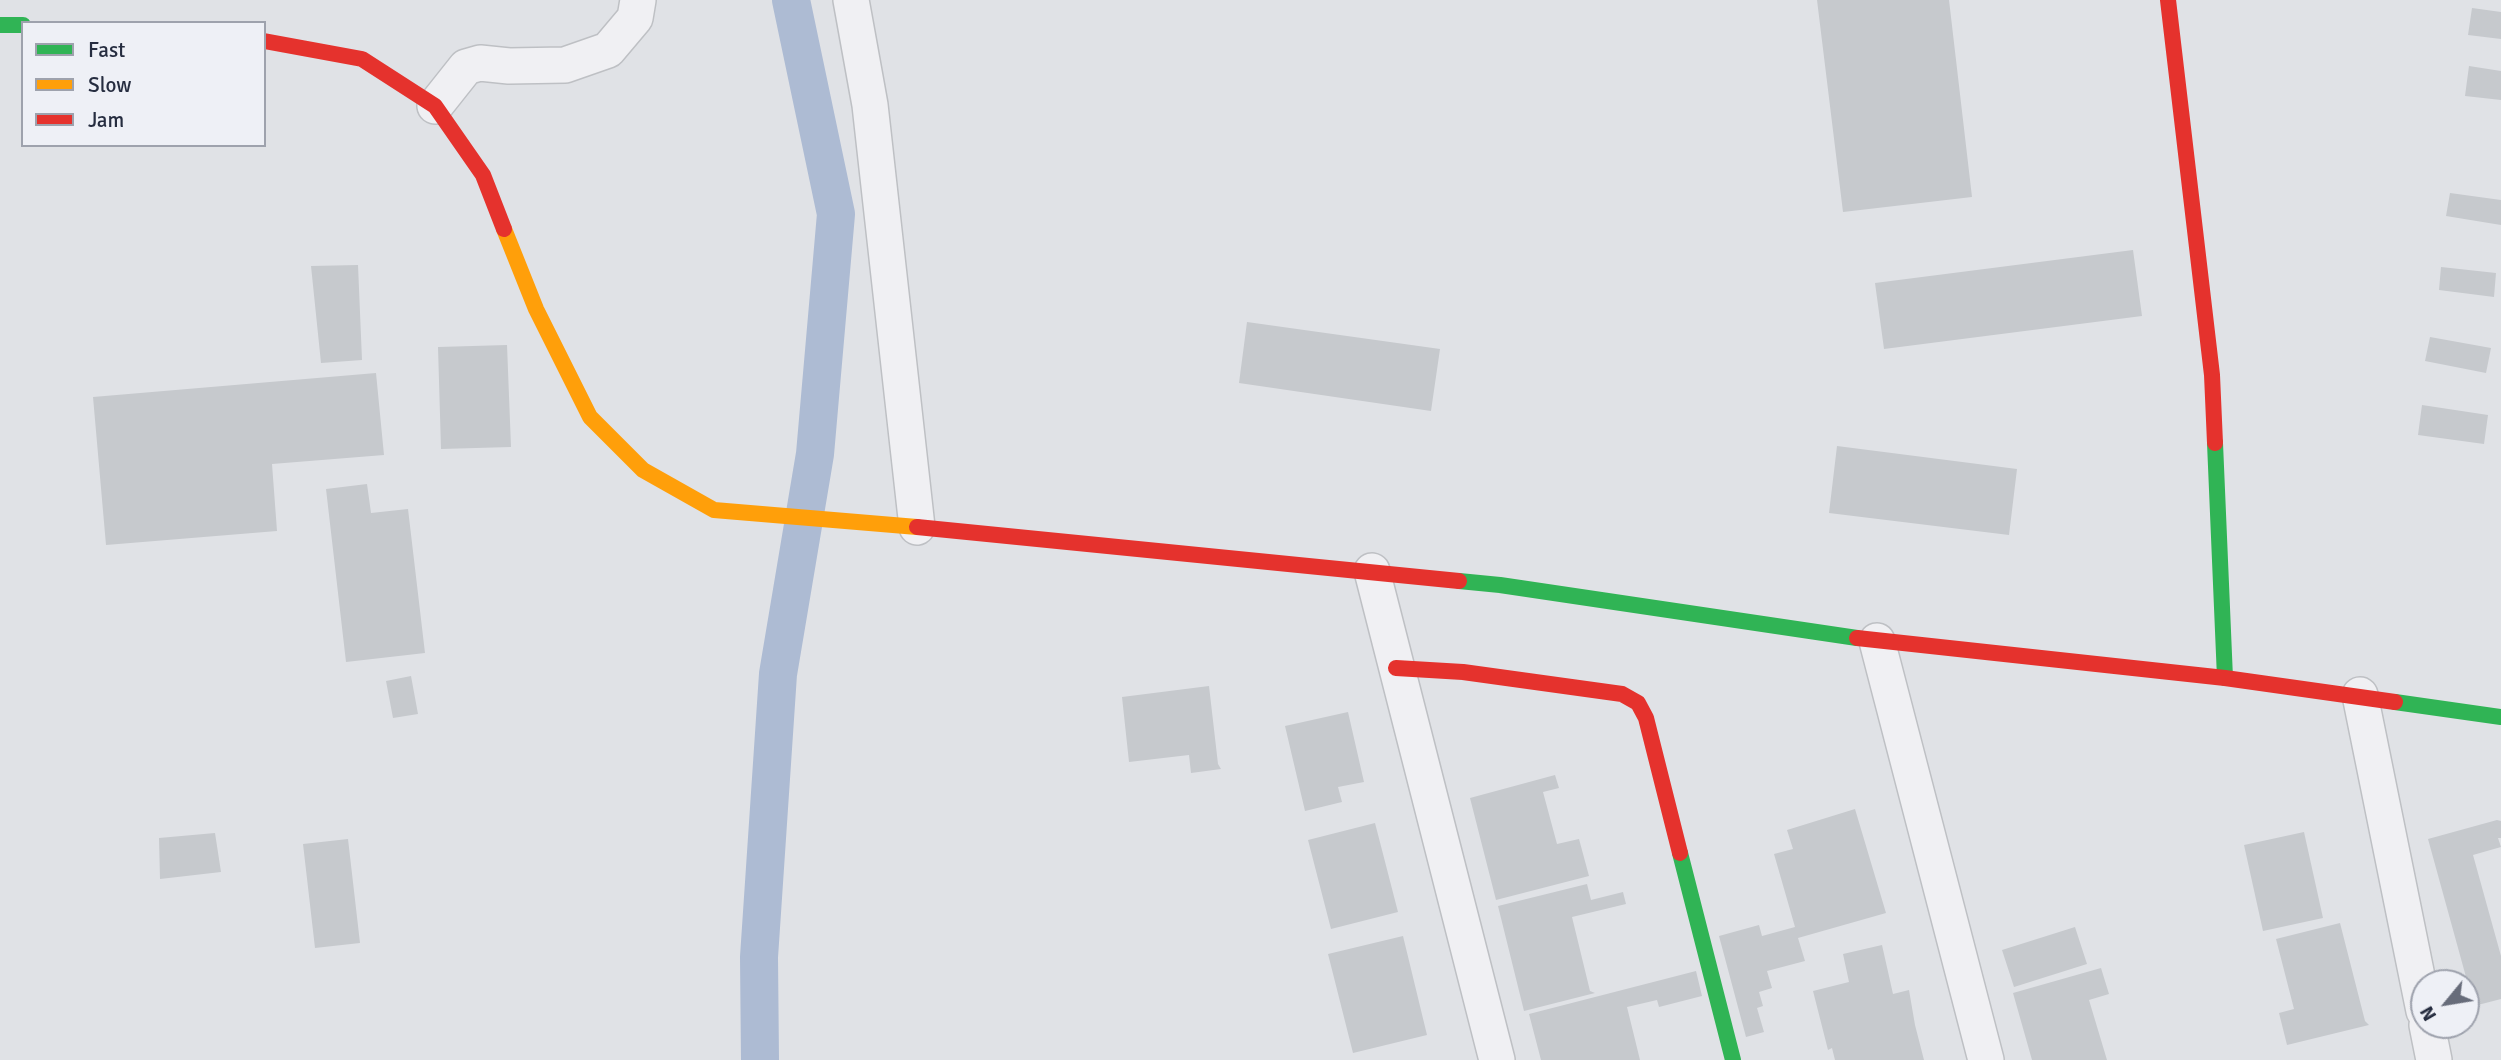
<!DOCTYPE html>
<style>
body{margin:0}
#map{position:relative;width:2501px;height:1060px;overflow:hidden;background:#e0e2e6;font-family:Signika,sans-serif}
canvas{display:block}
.legend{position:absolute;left:21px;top:21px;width:245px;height:126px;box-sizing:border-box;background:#eef0f6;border:2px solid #9ea2ad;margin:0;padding:9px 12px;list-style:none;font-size:21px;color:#262d40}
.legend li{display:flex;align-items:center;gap:14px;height:35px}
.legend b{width:35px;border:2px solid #9ea2ad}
.north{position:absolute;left:2410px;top:969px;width:70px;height:70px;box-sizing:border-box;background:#eef0f6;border:2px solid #9ea2ad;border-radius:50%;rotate:240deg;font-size:19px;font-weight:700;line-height:28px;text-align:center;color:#262d40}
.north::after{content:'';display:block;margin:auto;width:24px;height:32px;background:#676c7a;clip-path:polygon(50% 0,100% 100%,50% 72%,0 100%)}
</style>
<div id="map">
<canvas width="2501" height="1060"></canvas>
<ul class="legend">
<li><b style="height:9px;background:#30b455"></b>Fast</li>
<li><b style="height:9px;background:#ff9f0a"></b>Slow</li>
<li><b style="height:9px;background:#e5322d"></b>Jam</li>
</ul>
<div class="north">N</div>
</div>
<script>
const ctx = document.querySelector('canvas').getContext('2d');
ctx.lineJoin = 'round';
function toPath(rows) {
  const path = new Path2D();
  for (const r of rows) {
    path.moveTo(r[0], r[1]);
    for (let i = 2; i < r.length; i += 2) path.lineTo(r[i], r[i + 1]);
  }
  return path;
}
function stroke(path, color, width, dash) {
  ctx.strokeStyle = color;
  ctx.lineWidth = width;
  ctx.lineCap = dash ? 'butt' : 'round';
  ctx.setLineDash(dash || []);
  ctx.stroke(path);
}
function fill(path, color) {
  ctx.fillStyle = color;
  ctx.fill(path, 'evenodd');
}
const canal = toPath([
 [760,1060,759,957,778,674,815,454,836,214,791,0]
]);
const building = toPath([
 [1817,0,1949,0,1972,197,1843,212],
 [2472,8,2501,12,2501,39,2468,35],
 [2469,66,2501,71,2501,100,2465,96],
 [2450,193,2501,200,2501,225,2446,216],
 [2133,250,2142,316,1884,349,1875,283],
 [358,265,362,360,321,363,311,266],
 [2441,267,2496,273,2494,297,2439,290],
 [1247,322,1440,349,1431,411,1239,383],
 [2430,337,2491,348,2486,373,2425,361],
 [507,345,511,447,441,449,438,347],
 [376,373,384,455,272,464,277,531,106,545,93,397],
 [2422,405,2488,415,2484,444,2418,435],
 [1837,446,2017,469,2009,535,1829,513],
 [367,484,371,513,408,509,425,653,346,662,326,489],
 [411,676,418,714,393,718,386,681],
 [1209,686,1218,764,1221,769,1191,773,1189,755,1129,762,1122,697],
 [1348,712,1364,782,1338,787,1342,802,1305,811,1285,726],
 [1555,775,1559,788,1543,792,1557,844,1579,839,1589,876,1496,900,1470,798],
 [1855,809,1886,913,1798,938,1805,961,1767,971,1772,988,1759,992,1763,1006,1757,1008,1764,1032,1746,1037,1719,936,1759,925,1762,936,1795,927,1774,854,1793,849,1787,830],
 [2497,820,2501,821,2501,838,2498,838,2501,847,2473,855,2501,956,2501,999,2474,1006,2428,839],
 [1375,823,1398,912,1331,929,1308,840],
 [2304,832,2323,918,2263,931,2244,845],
 [215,833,221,872,160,879,159,838],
 [348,839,360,943,315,948,303,844],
 [1587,884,1591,900,1623,892,1626,904,1572,917,1590,991,1595,993,1524,1011,1498,906],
 [2340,923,2365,1021,2369,1025,2287,1045,2279,1013,2294,1009,2276,939],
 [2075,927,2087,964,2014,987,2002,950],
 [1403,936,1427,1035,1353,1053,1328,954],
 [1882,945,1893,994,1909,990,1915,1025,1924,1060,1835,1060,1832,1048,1828,1050,1813,991,1849,982,1843,954],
 [2101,968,2109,994,2089,1000,2107,1060,2032,1060,2013,993],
 [1696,971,1702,996,1659,1007,1657,1000,1627,1007,1640,1060,1541,1060,1529,1014]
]);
const street = toPath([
 [851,0,870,105,917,527],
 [435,106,466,67,480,63,509,66,565,65,608,50,635,18,638,0],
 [1372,571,1497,1060],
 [1877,641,1986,1060],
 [2360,695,2424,1011],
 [2427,1025,2434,1060]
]);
const fast = toPath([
 [0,25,23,25],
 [2215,443,2225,678],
 [1459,581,1500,585,1857,638],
 [2395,702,2501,717],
 [1680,853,1733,1060]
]);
const slow = toPath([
 [504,229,536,309,590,417,643,470,714,510,917,527]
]);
const jam = toPath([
 [2168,0,2212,375,2215,443],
 [264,41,362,59,435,106,483,175,504,229],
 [917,527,1459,581],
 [1857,638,2225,678,2395,702],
 [1396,668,1463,672,1622,694,1638,703,1646,718,1680,853]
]);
stroke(canal, '#adbbd3', 38);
fill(building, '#c6c9cd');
stroke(street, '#bec0c4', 38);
stroke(street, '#f0f0f3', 35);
stroke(fast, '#30b455', 16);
stroke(slow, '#ff9f0a', 16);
stroke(jam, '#e5322d', 16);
</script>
